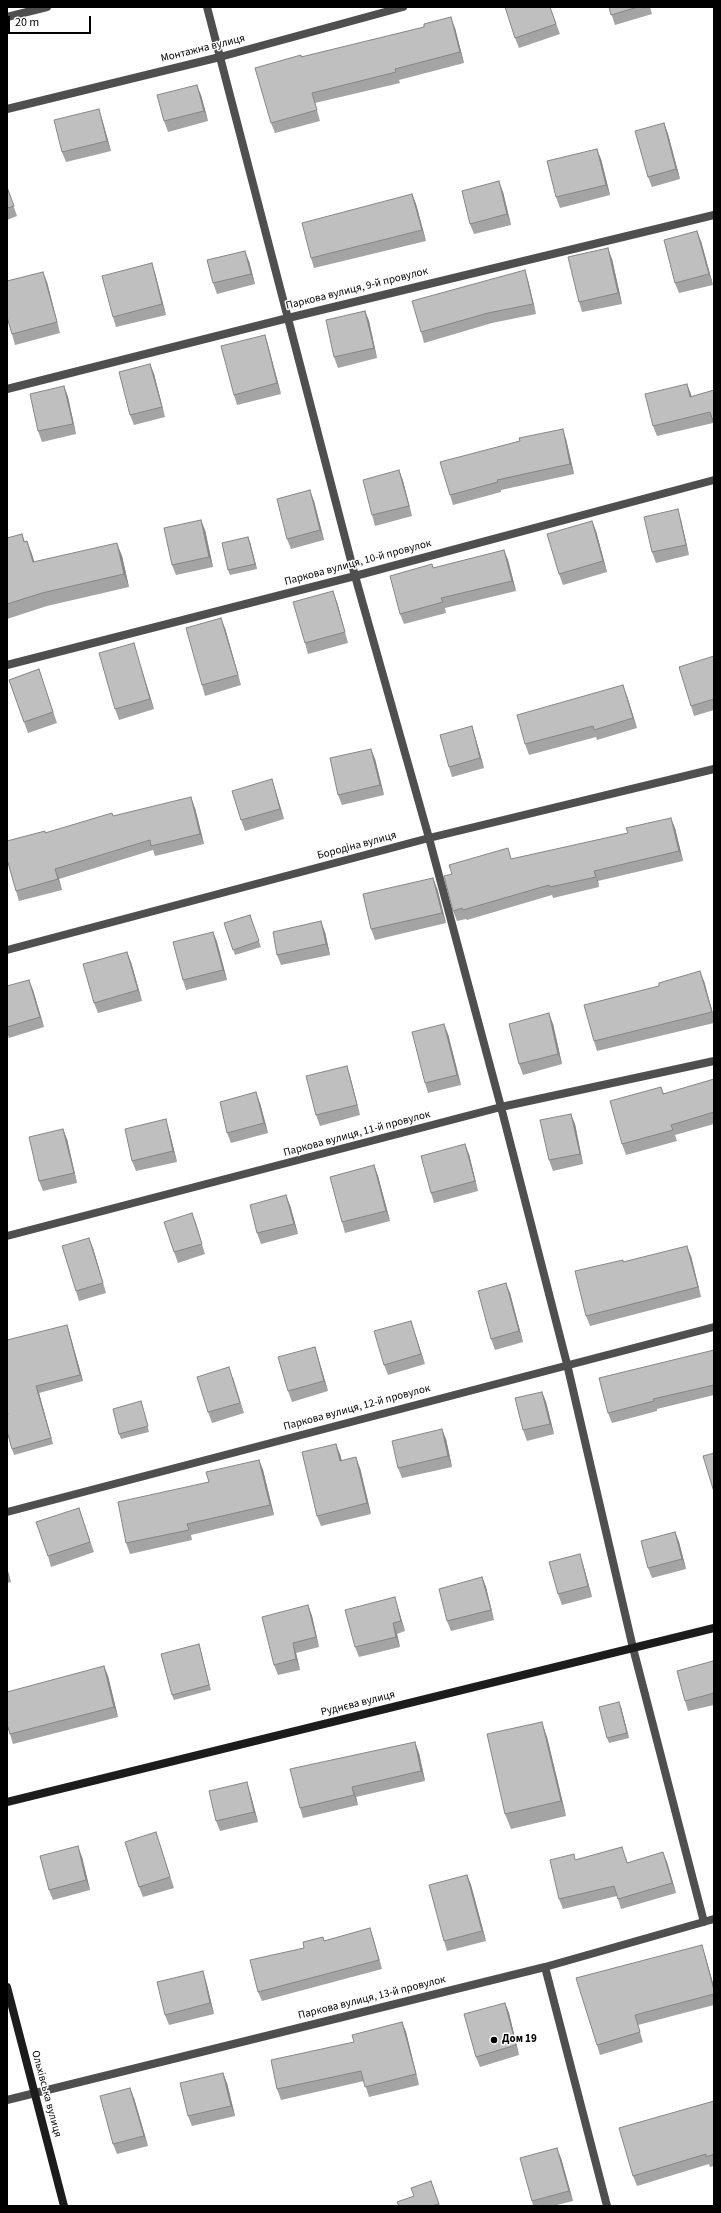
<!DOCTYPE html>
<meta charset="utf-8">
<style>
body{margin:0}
#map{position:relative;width:721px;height:2213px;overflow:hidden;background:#fff;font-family:"Source Sans 3",sans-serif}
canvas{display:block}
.frame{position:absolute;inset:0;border:8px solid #000;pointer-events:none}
.scale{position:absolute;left:8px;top:16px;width:83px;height:18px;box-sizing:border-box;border:2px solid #000;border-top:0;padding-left:5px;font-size:12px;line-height:14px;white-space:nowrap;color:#000;-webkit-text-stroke:3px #fff;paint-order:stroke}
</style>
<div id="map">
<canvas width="721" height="2213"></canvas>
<div class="frame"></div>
<div class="scale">20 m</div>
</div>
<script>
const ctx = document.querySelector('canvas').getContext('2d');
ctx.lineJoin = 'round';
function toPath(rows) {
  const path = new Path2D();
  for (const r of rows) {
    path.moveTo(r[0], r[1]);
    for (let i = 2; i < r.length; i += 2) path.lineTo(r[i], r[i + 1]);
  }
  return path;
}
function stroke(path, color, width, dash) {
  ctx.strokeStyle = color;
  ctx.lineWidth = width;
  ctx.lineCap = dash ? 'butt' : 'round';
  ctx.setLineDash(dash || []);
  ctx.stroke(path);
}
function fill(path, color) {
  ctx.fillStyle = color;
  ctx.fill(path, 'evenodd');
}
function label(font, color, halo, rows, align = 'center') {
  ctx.font = font + ' "Source Sans 3",sans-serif';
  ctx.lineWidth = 3;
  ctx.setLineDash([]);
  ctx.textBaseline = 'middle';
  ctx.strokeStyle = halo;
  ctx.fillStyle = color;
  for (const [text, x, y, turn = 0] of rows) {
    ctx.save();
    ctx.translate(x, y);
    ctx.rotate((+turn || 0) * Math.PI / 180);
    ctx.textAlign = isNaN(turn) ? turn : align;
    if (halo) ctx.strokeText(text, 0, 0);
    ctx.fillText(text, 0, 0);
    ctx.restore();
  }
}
const street = toPath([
 [207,7,355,576,429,838,501,1107,567,1364,633,1648,704,1922],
 [7,17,47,7],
 [7,109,220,57,403,7],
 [7,389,288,318,714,215],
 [7,665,355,576,714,480],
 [7,950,429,838,714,769],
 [7,1236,501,1107,714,1061],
 [7,1512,714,1327],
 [545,1967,607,2206],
 [7,2100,545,1967,714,1919]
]);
const secondary = toPath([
 [7,1802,714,1628],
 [7,1987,64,2206]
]);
const wall = toPath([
 [550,7,560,34,519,48,515,38],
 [609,7,650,7,652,14,615,25],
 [455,28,464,63,399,80,400,83,315,103,320,121,275,133,271,123,301,57],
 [201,95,208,121,168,132,164,121],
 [102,119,111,151,66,162,62,152],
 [664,123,668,134,680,179,652,187,648,177],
 [601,159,610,195,560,208,556,197],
 [7,187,17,216,7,220],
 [503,192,511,225,474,234,470,224],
 [412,194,416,204,426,241,314,268,311,258],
 [701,241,713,285,679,293,675,283],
 [612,259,622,304,582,312,579,302],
 [249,261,255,284,217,294,213,283],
 [155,273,166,315,116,327,113,317],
 [528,280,536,314,492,323,424,343,421,332],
 [47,282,60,333,15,345,12,334],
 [365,311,369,321,377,358,338,368,334,357],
 [265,335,268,345,281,394,237,405,234,395],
 [150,364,154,374,165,417,134,425,130,415],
 [64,386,68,397,76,434,42,442,38,431],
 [714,390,714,425,713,423,657,436,653,426,691,394,691,397],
 [566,439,574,474,501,490,501,492,453,505,450,495],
 [399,470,403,481,412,516,375,526,372,515],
 [314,501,324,540,291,549,287,539],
 [681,520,689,555,656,563,652,552],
 [592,521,596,531,607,572,563,585,559,574],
 [205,530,213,567,176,575,172,565],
 [22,534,25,542,27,541,34,562,122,556,129,587,47,606,7,619,7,538],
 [250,542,257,569,230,575,228,570],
 [504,550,508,560,516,591,445,608,446,613,404,624,400,614,434,568],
 [337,602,348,643,308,654,305,643],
 [225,628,241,685,205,696,202,685],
 [134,643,137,654,154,709,119,720,115,709],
 [714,656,714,710,694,716,691,706],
 [39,669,57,723,28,733,9,680],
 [627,696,637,728,597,740,596,737,529,755,525,744],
 [472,726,475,736,484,768,452,777,449,767],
 [371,749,375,759,384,795,342,805,338,795],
 [275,789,284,819,245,831,241,820],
 [195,808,204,844,155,856,153,850,59,879,62,890,19,901,16,891,46,833,113,816],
 [675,828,683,861,598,881,599,887,553,898,552,895,467,920,466,919,457,921,453,911,512,859],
 [437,888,446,923,375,940,371,929],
 [250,915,261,947,235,955,224,923],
 [213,932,217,942,227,980,186,990,183,980],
 [325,932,330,955,281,965,277,955],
 [131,962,142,1001,98,1013,94,1003],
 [704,981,714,1017,714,1023,597,1051,594,1041,659,986],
 [7,986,33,990,44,1027,9,1038,7,1033],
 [553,1024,562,1064,523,1075,519,1064],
 [448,1034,461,1085,428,1093,425,1083],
 [347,1066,350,1076,360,1115,320,1126,316,1115],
 [714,1079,714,1124,675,1135,677,1141,626,1155,622,1144,661,1087,664,1094],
 [260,1103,268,1133,231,1143,227,1133],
 [575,1124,583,1164,553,1171,549,1160],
 [169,1130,177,1162,136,1171,132,1161],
 [67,1139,77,1183,43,1191,39,1181],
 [469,1154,478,1191,434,1203,431,1193],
 [374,1165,378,1176,390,1221,345,1233,342,1222],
 [290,1205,298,1234,261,1244,257,1233],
 [192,1213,205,1254,178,1263,174,1252],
 [93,1248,106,1293,79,1301,76,1291],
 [691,1256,701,1297,590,1326,586,1316],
 [510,1293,523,1342,495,1350,491,1339],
 [411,1321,425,1364,388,1375,384,1365],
 [67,1325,69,1331,83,1381,39,1393,53,1444,14,1455,12,1449,8,1415],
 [315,1347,318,1357,328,1391,292,1402,288,1391],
 [714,1350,714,1395,657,1409,657,1411,612,1423,608,1413],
 [233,1377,244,1413,212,1423,208,1412],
 [542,1392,546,1402,554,1434,527,1441,523,1430],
 [141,1401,149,1432,121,1439,119,1434],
 [446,1439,452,1467,402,1478,398,1468],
 [340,1454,342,1461,360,1468,371,1514,321,1526,317,1516],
 [259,1460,263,1470,274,1515,191,1535,192,1540,130,1554,126,1543,209,1482],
 [79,1508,94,1552,51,1567,48,1556],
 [675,1532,679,1542,686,1569,652,1578,648,1568],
 [583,1564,592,1597,562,1605,558,1594],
 [7,1568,11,1582,7,1583],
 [482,1577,486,1587,494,1620,451,1631,447,1621],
 [308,1605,312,1616,319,1647,296,1653,300,1670,278,1675,274,1665],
 [398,1608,405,1631,397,1634,400,1647,359,1657,355,1647],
 [199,1644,211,1690,174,1700,172,1695],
 [714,1663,714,1705,688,1711,685,1701],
 [104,1666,108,1676,118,1717,13,1744,10,1734],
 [621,1707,629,1738,609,1743,607,1738],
 [547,1737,566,1816,511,1829,505,1814],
 [419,1753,425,1781,356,1797,358,1805,303,1818,300,1808],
 [250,1792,258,1822,220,1831,216,1821],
 [156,1832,174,1888,143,1897,139,1887],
 [82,1857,90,1890,53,1900,49,1890],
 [626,1857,627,1862,667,1862,676,1893,621,1909,617,1896,563,1909,559,1899,576,1860],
 [467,1875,471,1885,486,1941,447,1951,444,1941],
 [370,1928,382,1969,262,2001,258,1992,304,1948],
 [705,1955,714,1987,714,2005,638,2025,643,2042,600,2055,597,2045],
 [206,1981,214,2014,169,2025,165,2015],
 [505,2003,509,2013,519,2055,480,2067,476,2057],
 [402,2022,406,2032,419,2085,369,2097,364,2081,281,2100,277,2089,354,2042],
 [227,2083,235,2116,192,2126,188,2116],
 [134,2098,148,2146,117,2154,113,2144],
 [714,2101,714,2166,710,2167,709,2164,637,2186,633,2176],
 [561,2158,573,2201,553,2206,533,2206,532,2201],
 [431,2181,440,2206,399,2206,414,2196]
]);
const shadedWall = toPath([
 [451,17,455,28,464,63,460,52],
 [197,85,201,95,208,121,204,111],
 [99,109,102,119,111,151,107,141],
 [664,123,668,134,680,179,676,169],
 [597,149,601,159,610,195,606,185],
 [499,181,503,192,511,225,507,214],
 [412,194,416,204,426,241,422,230],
 [697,231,701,241,713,285,709,274],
 [608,248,612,259,622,304,618,293],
 [245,251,249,261,255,284,251,274],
 [152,263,155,273,166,315,162,304],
 [525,270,528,280,536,314,533,304],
 [43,272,47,282,60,333,57,322],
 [365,311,369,321,377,358,374,348],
 [265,335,268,345,281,394,277,383],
 [150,364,154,374,165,417,162,407],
 [687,384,691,394,694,407,690,397],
 [64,386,68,397,76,434,73,424],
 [563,429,566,439,574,474,570,464],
 [399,470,403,481,412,516,409,506],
 [310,490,314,501,324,540,320,530],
 [678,509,681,520,689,555,686,545],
 [201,520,205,530,213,567,209,557],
 [592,521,596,531,607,572,603,561],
 [248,537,250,542,257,569,255,564],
 [27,541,32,554,38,575,33,562],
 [117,543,122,556,129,587,124,574],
 [504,550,508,560,516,591,512,581],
 [333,591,337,602,348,643,345,632],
 [221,618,225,628,241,685,238,675],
 [134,643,137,654,154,709,150,699],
 [623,685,627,696,637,728,633,718],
 [472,726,475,736,484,768,480,758],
 [371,749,375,759,384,795,380,785],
 [272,779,284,819,280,809],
 [191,797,195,808,204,844,200,834],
 [671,818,675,828,683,861,679,851],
 [55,869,59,879,62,890,58,879],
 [594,871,598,881,599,887,596,877],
 [433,878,437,888,446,923,442,913],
 [321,921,325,932,330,955,326,944],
 [213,932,217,942,227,980,223,970],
 [127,952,131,962,142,1001,138,990],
 [700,971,704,981,714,1018,712,1012],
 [29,980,33,990,44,1027,40,1017],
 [549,1013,553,1024,562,1064,558,1054],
 [444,1024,448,1034,461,1085,457,1075],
 [347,1066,350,1076,360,1115,357,1105],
 [256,1092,260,1103,268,1133,264,1123],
 [571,1114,575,1124,583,1164,580,1154],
 [166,1119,169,1130,177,1162,173,1151],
 [63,1129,67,1139,77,1183,74,1173],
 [465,1144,469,1154,478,1191,475,1181],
 [374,1165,378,1176,390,1221,386,1211],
 [286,1195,290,1205,298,1234,294,1224],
 [192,1213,196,1223,205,1254,202,1244],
 [89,1238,93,1248,106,1293,103,1283],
 [687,1246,691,1256,701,1297,698,1287],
 [506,1283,510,1293,523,1342,519,1331],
 [411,1321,414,1331,425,1364,421,1354],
 [67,1325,69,1331,83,1381,80,1375],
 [315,1347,318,1357,328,1391,324,1381],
 [36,1386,39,1393,53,1444,51,1438],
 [542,1392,546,1402,554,1434,550,1424],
 [442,1429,446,1439,452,1467,448,1456],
 [336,1444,340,1454,344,1471,340,1461],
 [356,1457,360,1468,371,1514,367,1503],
 [259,1460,263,1470,274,1515,270,1505],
 [675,1532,679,1542,686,1569,682,1559],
 [580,1554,583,1564,592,1597,588,1586],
 [7,1568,11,1582,7,1572],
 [482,1577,486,1587,494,1620,491,1610],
 [395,1597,398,1608,405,1631,401,1621],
 [308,1605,312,1616,319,1647,316,1637],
 [393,1623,397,1634,400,1647,396,1637],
 [293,1643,296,1653,300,1670,296,1659],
 [104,1666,108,1676,118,1717,114,1707],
 [619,1702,621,1707,629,1738,627,1733],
 [542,1722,547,1737,566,1816,561,1801],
 [415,1742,419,1753,425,1781,421,1771],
 [247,1782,250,1792,258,1822,254,1812],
 [352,1787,356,1797,358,1805,354,1795],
 [78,1846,82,1857,90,1890,86,1880],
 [663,1852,667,1862,676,1893,672,1883],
 [467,1875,471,1885,486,1941,482,1931],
 [370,1928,373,1937,382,1969,379,1960],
 [702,1945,705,1955,714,1987,714,1990],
 [203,1971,206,1981,214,2014,210,2003],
 [505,2003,509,2013,519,2055,516,2045],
 [402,2022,406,2032,419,2085,416,2074],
 [223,2073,227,2083,235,2116,231,2106],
 [130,2088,134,2098,148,2146,144,2136],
 [557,2148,561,2158,573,2201,569,2191]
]);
const building = toPath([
 [505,7,550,7,556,24,515,38,505,7],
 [609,7,638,7,611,15,609,7],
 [451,17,460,52,395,69,396,72,312,93,317,110,271,123,255,68,301,55,301,57,424,27,424,24,451,17],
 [197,85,204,111,164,121,157,95,197,85],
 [99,109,107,141,62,152,54,120,99,109],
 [664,123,676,169,648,177,635,131,664,123],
 [597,149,606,185,556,197,547,161,597,149],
 [499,181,507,214,470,224,462,191,499,181],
 [7,187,14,206,7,208,7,187],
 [412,194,422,230,311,258,302,223,412,194],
 [697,231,709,274,675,283,664,240,697,231],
 [608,248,618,293,579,302,568,257,608,248],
 [245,251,251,274,213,283,207,260,245,251],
 [152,263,162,304,113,317,102,276,152,263],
 [525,270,533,304,488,313,421,332,412,301,525,270],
 [43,272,57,322,12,334,7,317,7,281,43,272],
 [365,311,374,348,334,357,326,320,365,311],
 [265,335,277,383,234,395,221,346,265,335],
 [150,364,162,407,130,415,119,372,150,364],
 [687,384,690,397,714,390,714,424,710,412,653,426,645,394,687,384],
 [64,386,73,424,38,431,30,394,64,386],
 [563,429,570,464,497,480,498,482,450,495,440,462,520,441,519,438,563,429],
 [399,470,409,506,372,515,363,480,399,470],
 [310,490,320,530,287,539,277,499,310,490],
 [678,509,686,545,652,552,644,517,678,509],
 [201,520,209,557,172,565,164,528,201,520],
 [592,521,603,561,559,574,547,534,592,521],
 [22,534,24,542,27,541,33,562,117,543,124,574,42,593,7,604,7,538,22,534],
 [248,537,255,564,228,570,222,543,248,537],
 [504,550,512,581,441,598,443,602,400,614,390,576,432,564,433,568,504,550],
 [333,591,345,632,305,643,293,602,333,591],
 [221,618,238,675,202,685,186,628,221,618],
 [134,643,150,699,115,709,99,653,134,643],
 [714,656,714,699,691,706,679,667,714,656],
 [39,669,53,712,24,722,9,680,39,669],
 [623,685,633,718,594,730,593,726,525,744,517,715,623,685],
 [472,726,480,758,449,767,440,735,472,726],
 [371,749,380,785,338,795,330,758,371,749],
 [272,779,280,809,241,820,232,791,272,779],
 [191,797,200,834,151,846,150,840,55,869,58,879,16,891,7,859,7,841,45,831,45,833,112,813,113,816,191,797],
 [671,818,679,851,594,871,596,877,550,887,549,885,463,910,462,908,453,911,444,876,452,874,449,865,508,848,511,859,628,833,626,828,671,818],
 [433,878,442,913,371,929,363,894,433,878],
 [250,915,259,941,233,950,224,923,250,915],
 [321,921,326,944,277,955,273,932,321,921],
 [213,932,223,970,183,980,173,942,213,932],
 [127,952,138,990,94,1003,83,964,127,952],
 [700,971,712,1012,594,1041,584,1005,659,986,659,983,700,971],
 [29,980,40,1017,7,1027,7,986,29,980],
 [549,1013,558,1054,519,1064,509,1024,549,1013],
 [444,1024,457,1075,425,1083,412,1032,444,1024],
 [347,1066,357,1105,316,1115,306,1076,347,1066],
 [714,1079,714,1112,671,1125,673,1130,622,1144,610,1101,661,1087,663,1094,714,1079],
 [256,1092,264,1123,227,1133,220,1102,256,1092],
 [571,1114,580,1154,549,1160,540,1120,571,1114],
 [166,1119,173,1151,132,1161,125,1129,166,1119],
 [63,1129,74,1173,39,1181,29,1137,63,1129],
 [465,1144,475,1181,431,1193,421,1156,465,1144],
 [374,1165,386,1211,342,1222,330,1177,374,1165],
 [286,1195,294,1224,257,1233,250,1205,286,1195],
 [192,1213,202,1244,174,1252,164,1222,192,1213],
 [89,1238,103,1283,76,1291,62,1246,89,1238],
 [687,1246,698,1287,586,1316,575,1271,623,1260,623,1262,687,1246],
 [506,1283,519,1331,491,1339,478,1291,506,1283],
 [411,1321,421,1354,384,1365,374,1331,411,1321],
 [67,1325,80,1375,36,1386,51,1438,12,1449,7,1431,7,1416,8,1415,7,1411,7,1340,67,1325],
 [315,1347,324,1381,288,1391,278,1357,315,1347],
 [714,1350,714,1385,653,1399,654,1401,608,1413,599,1378,714,1350],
 [229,1367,240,1403,208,1412,197,1377,229,1367],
 [542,1392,550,1424,523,1430,515,1398,542,1392],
 [141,1401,148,1426,119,1434,113,1409,141,1401],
 [442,1429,448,1456,398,1468,392,1441,442,1429],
 [336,1444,340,1461,356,1457,367,1503,317,1516,302,1452,336,1444],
 [714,1453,714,1492,703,1456,714,1453],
 [259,1460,270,1505,187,1524,189,1530,126,1543,118,1502,209,1482,206,1472,259,1460],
 [79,1508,90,1542,48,1556,36,1522,79,1508],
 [675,1532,682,1559,648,1568,641,1541,675,1532],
 [580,1554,588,1586,558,1594,549,1562,580,1554],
 [482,1577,491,1610,447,1621,439,1589,482,1577],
 [395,1597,401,1621,393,1623,396,1637,355,1647,345,1610,395,1597],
 [308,1605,316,1637,293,1643,296,1659,274,1665,262,1617,308,1605],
 [199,1644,209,1685,172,1695,161,1654,199,1644],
 [713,1661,714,1664,714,1693,685,1701,677,1671,713,1661],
 [104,1666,114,1707,10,1734,7,1724,7,1692,104,1666],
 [619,1702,627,1733,607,1738,599,1707,619,1702],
 [542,1722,561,1801,505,1814,487,1734,542,1722],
 [415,1742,421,1771,352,1787,354,1795,300,1808,290,1769,415,1742],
 [247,1782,254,1812,216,1821,209,1791,247,1782],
 [156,1832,170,1877,139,1887,125,1842,156,1832],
 [78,1846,86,1880,49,1890,40,1856,78,1846],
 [622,1847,627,1863,663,1852,672,1883,618,1899,614,1886,559,1899,550,1860,574,1854,575,1860,622,1847],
 [467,1875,482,1931,444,1941,429,1885,467,1875],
 [370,1928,379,1960,258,1992,250,1960,304,1948,303,1942,323,1937,324,1941,370,1928],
 [702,1945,714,1990,714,1994,635,2015,640,2032,597,2045,576,1978,702,1945],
 [203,1971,210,2003,165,2015,157,1982,203,1971],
 [505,2003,516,2045,476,2057,464,2014,505,2003],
 [402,2022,416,2074,365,2087,361,2071,277,2089,271,2060,354,2042,352,2035,402,2022],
 [223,2073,231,2106,188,2116,180,2083,223,2073],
 [130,2088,144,2136,113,2144,100,2096,130,2088],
 [714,2101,714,2154,706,2157,706,2154,633,2176,619,2128,714,2101],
 [557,2148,569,2191,532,2201,520,2158,557,2148],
 [431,2181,439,2204,431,2206,399,2206,397,2202,414,2196,411,2188,431,2181]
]);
const markers = [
 [494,2040,4,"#000"]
];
const streetNames = [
 ["Монтажна вулиця",203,49,-14],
 ["Паркова вулиця, 9-й провулок",357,289,-14],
 ["Паркова вулиця, 10-й провулок",358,563,-15],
 ["Бородіна вулиця",357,846,-15],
 ["Паркова вулиця, 11-й провулок",357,1134,-15],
 ["Паркова вулиця, 12-й провулок",357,1408,-15],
 ["Руднєва вулиця",358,1704,-14],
 ["Паркова вулиця, 13-й провулок",372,1998,-14],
 ["Ольхівська вулиця",46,2094,75]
];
const poiNames = [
 ["Дом 19",502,2040]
];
stroke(street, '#4f4f4f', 8);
stroke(secondary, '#1c1c1c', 8);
fill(wall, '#a4a4a4');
fill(shadedWall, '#868686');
fill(building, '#bfbfbf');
stroke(building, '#868686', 1);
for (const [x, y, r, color] of markers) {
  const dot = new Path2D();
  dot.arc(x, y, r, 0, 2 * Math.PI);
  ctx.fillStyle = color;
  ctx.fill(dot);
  stroke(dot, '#fff', 1.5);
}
label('11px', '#000', '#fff', streetNames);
label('bold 11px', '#000', '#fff', poiNames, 'left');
</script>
